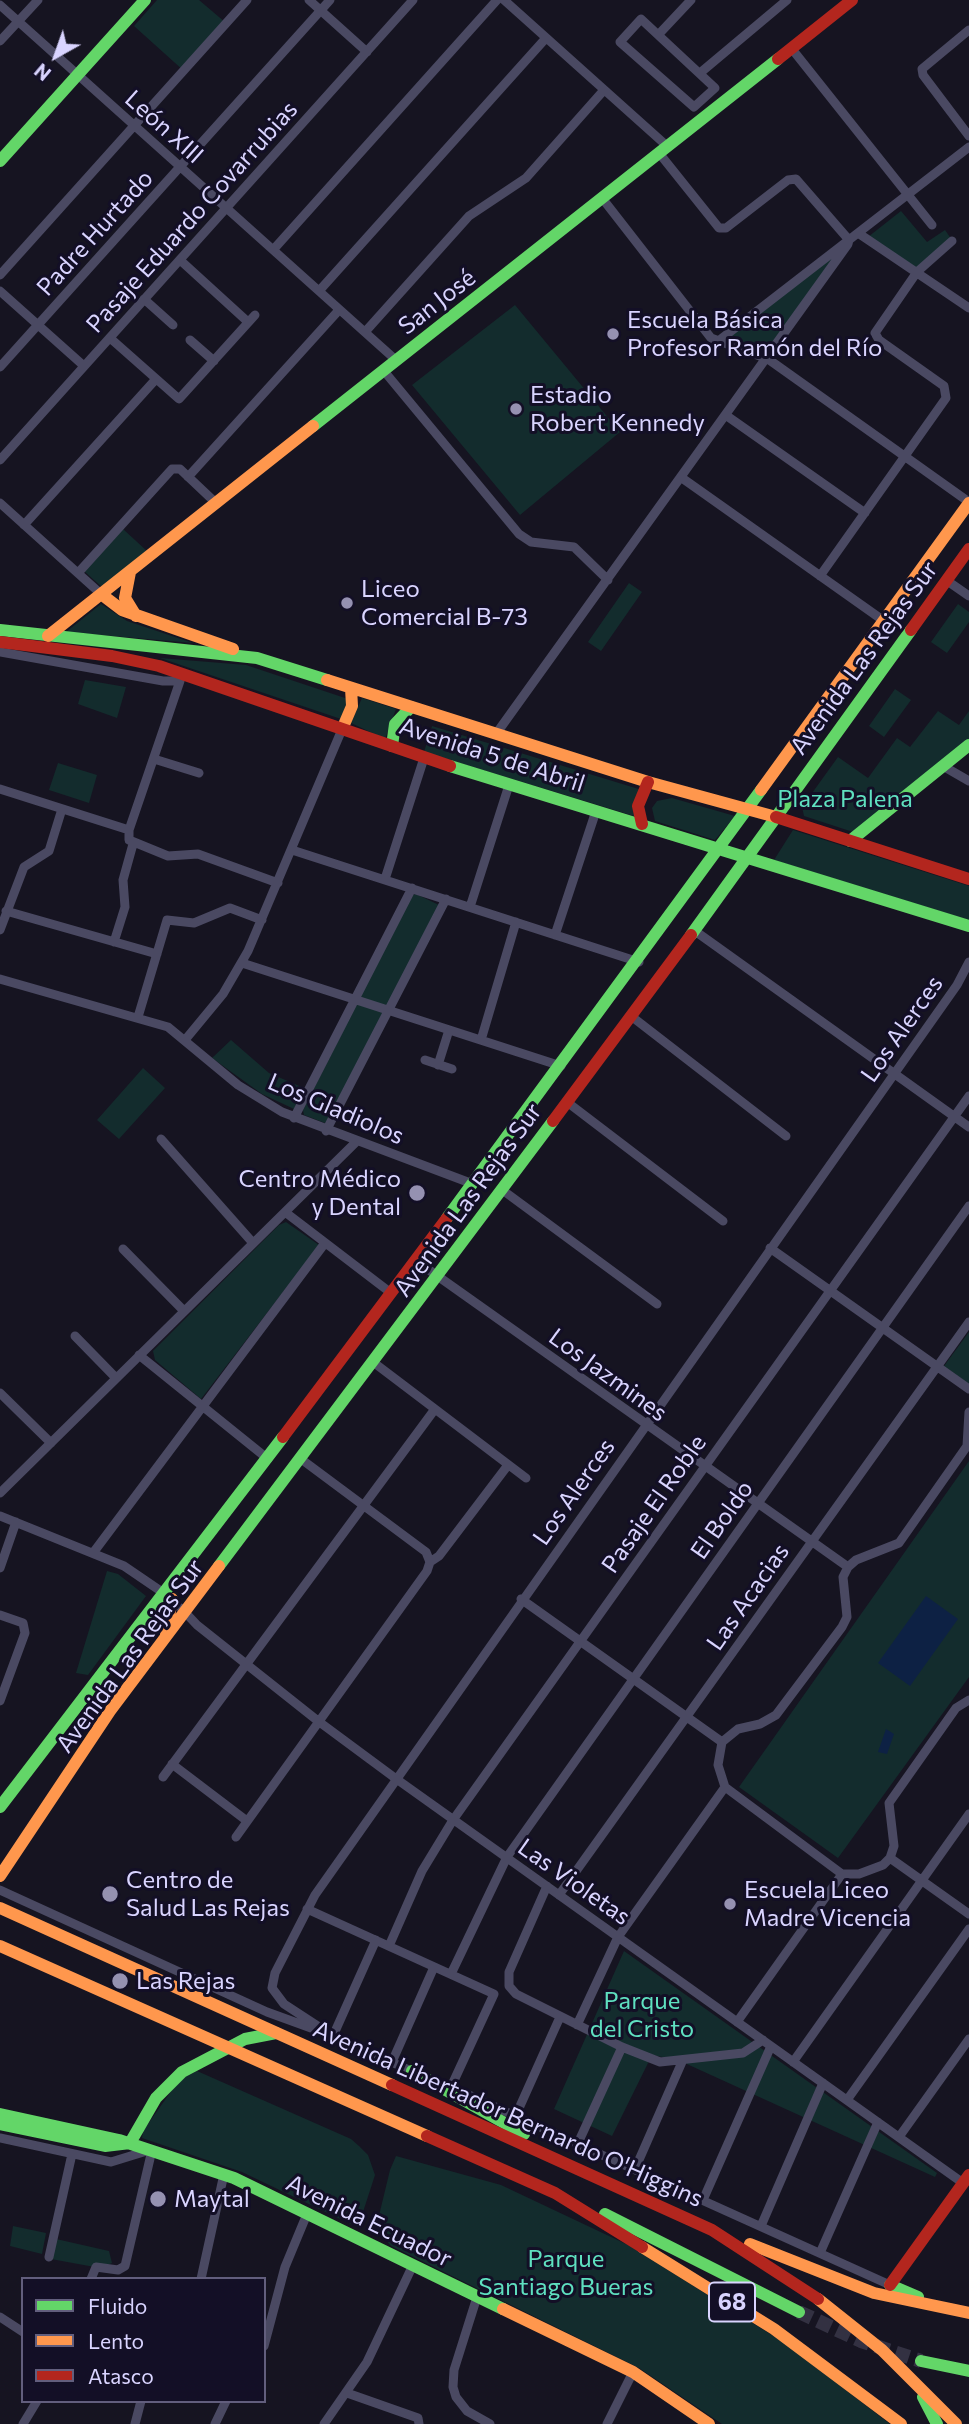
<!DOCTYPE html>
<meta charset="utf-8">
<style>
body{margin:0}
#map{position:relative;width:969px;height:2424px;overflow:hidden;background:#161421;font-family:Commissioner,sans-serif}
canvas{display:block}
.legend{position:absolute;left:21px;top:2277px;width:245px;height:126px;box-sizing:border-box;background:#130f26;border:2px solid #625e7d;margin:0;padding:9px 12px;list-style:none;font-size:21px;color:#d9d4ff}
.legend li{display:flex;align-items:center;gap:14px;height:35px}
.legend b{width:35px;border:2px solid #625e7d}
.north{position:absolute;left:21px;top:21px;width:70px;height:70px;-webkit-text-stroke:5px #130f26;paint-order:stroke;rotate:220deg;font-size:19px;font-weight:700;line-height:28px;text-align:center;color:#d9d4ff}
.north::after{content:'';display:block;margin:auto;width:24px;height:32px;background:#d9d4ff;clip-path:polygon(50% 0,100% 100%,50% 72%,0 100%)}
</style>
<div id="map">
<canvas width="969" height="2424"></canvas>
<ul class="legend">
<li><b style="height:9px;background:#63d668"></b>Fluido</li>
<li><b style="height:9px;background:#ff974d"></b>Lento</li>
<li><b style="height:9px;background:#b3261e"></b>Atasco</li>
</ul>
<div class="north">N</div>
</div>
<script>
const ctx = document.querySelector('canvas').getContext('2d');
ctx.lineJoin = 'round';
function fill(path, color) {
  ctx.fillStyle = color;
  ctx.fill(path, 'evenodd');
}
function toPath(rows) {
  const path = new Path2D();
  for (const r of rows) {
    path.moveTo(r[0], r[1]);
    for (let i = 2; i < r.length; i += 2) path.lineTo(r[i], r[i + 1]);
  }
  return path;
}
function stroke(path, color, width, dash) {
  ctx.strokeStyle = color;
  ctx.lineWidth = width;
  ctx.lineCap = dash ? 'butt' : 'round';
  ctx.setLineDash(dash || []);
  ctx.stroke(path);
}
function label(font, color, halo, rows, align = 'center') {
  ctx.font = font + ' Commissioner,sans-serif';
  ctx.lineWidth = 6;
  ctx.setLineDash([]);
  ctx.textBaseline = 'middle';
  ctx.strokeStyle = halo;
  ctx.fillStyle = color;
  for (const [text, x, y, turn = 0] of rows) {
    ctx.save();
    ctx.translate(x, y);
    ctx.rotate((+turn || 0) * Math.PI / 180);
    ctx.textAlign = isNaN(turn) ? turn : align;
    if (halo) ctx.strokeText(text, 0, 0);
    ctx.fillText(text, 0, 0);
    ctx.restore();
  }
}
const green = toPath([
 [157,0,199,0,226,23,184,71,134,26],
 [901,211,927,242,945,230,952,240,921,272,868,237],
 [843,247,763,356,722,341],
 [515,305,620,432,520,515,412,385],
 [123,529,148,552,104,589,84,571],
 [629,583,642,592,601,651,588,642],
 [101,604,127,621,193,643,66,632],
 [958,604,969,612,969,622,947,653,931,642],
 [160,658,246,665,348,699,341,719],
 [85,680,126,687,117,718,78,704],
 [895,689,911,700,884,737,869,726],
 [362,698,396,709,385,739,351,723],
 [938,711,959,725,969,711,969,739,853,832,804,816,802,807,838,757,868,778,897,738,910,747],
 [432,726,642,790,634,816,424,752],
 [58,763,97,775,89,803,49,790],
 [672,798,735,816,715,840,655,821,652,808,657,801],
 [793,830,969,886,969,920,774,860],
 [416,894,439,905,330,1121,325,1123,304,1115,303,1110,412,895],
 [231,1040,269,1073,304,1088,294,1109,262,1094,212,1058],
 [143,1068,165,1088,119,1139,97,1120],
 [286,1222,319,1245,201,1399,155,1360,153,1351,279,1225],
 [969,1332,969,1384,944,1366],
 [969,1461,969,1677,838,1858,739,1787],
 [107,1571,118,1574,146,1596,88,1675,76,1673],
 [624,1951,937,2173,935,2177,678,2060,652,2055,612,2136,554,2109],
 [197,2071,351,2139,359,2146,368,2155,375,2175,363,2212,361,2229,242,2172,142,2138,143,2131,172,2090,185,2077],
 [396,2156,501,2185,628,2245,783,2342,890,2424,722,2424,639,2368,391,2246,376,2228,390,2170],
 [13,2226,46,2233,42,2254,10,2246],
 [56,2239,109,2251,112,2263,100,2268,51,2259]
]);
const water = toPath([
 [926,1596,958,1619,910,1686,878,1663],
 [886,1729,894,1734,887,1754,878,1752]
]);
const primaryTunnel = toPath([
 [799,2312,861,2341,921,2361]
]);
const street = toPath([
 [309,0,367,52],
 [504,0,667,146],
 [0,5,397,361],
 [641,19,715,88,694,107,620,42,641,19],
 [969,30,922,69,923,75,969,136],
 [659,34,691,0],
 [0,41,38,0],
 [792,49,932,225],
 [700,73,787,0],
 [602,198,711,338,768,359,969,502],
 [858,233,969,308],
 [273,250,497,0],
 [180,260,248,322],
 [0,275,247,0],
 [0,291,84,366],
 [319,291,546,38],
 [144,299,173,325],
 [365,332,469,216,526,178,604,90],
 [110,338,179,399,255,315],
 [190,340,214,361],
 [717,342,969,147],
 [0,367,330,0],
 [384,371,519,534,531,542,574,547,608,580],
 [727,416,865,513],
 [0,460,413,0],
 [188,477,339,310],
 [682,478,884,621],
 [0,503,101,594],
 [24,525,156,379],
 [78,573,172,469,180,469,217,504],
 [820,576,946,398,944,386,879,340,875,333,917,272,952,241],
 [946,580,969,596],
 [0,652,163,681,180,681,129,830,129,840,168,856,198,854,278,883],
 [496,734,848,244,849,240,796,179,788,180,726,228,719,228,659,153],
 [154,759,199,773],
 [943,766,969,781],
 [0,789,129,830],
 [292,850,639,962],
 [385,879,424,758],
 [470,907,509,785],
 [6,911,157,954],
 [0,930,24,867,49,851,62,809],
 [695,931,969,1127],
 [555,935,596,811],
 [114,942,125,907,123,880,133,844],
 [242,963,561,1066],
 [0,979,168,1027,238,1085,282,1112,473,1184],
 [631,1016,786,1136],
 [138,1017,167,920,194,923,230,908,262,920],
 [185,1040,223,994,248,951,343,727],
 [481,1040,516,922],
 [425,1060,452,1069],
 [438,1065,449,1030],
 [567,1102,723,1221],
 [294,1118,412,888],
 [326,1131,446,899],
 [161,1139,253,1243],
 [501,1189,657,1304],
 [285,1212,391,1293],
 [770,1248,969,1389],
 [123,1249,184,1311],
 [415,1260,848,1567],
 [75,1336,116,1378],
 [139,1355,268,1459],
 [373,1362,526,1478],
 [0,1393,51,1443],
 [301,1459,426,1552,430,1562],
 [0,1493,357,1141],
 [0,1516,124,1566,168,1596],
 [93,1553,325,1243],
 [0,1568,16,1522],
 [521,1599,722,1742],
 [181,1608,197,1625,318,1721,395,1778,963,2183],
 [0,1615,23,1623,25,1633,0,1701],
 [172,1764,247,1821],
 [163,1777,435,1409],
 [725,1787,718,1765,722,1742,738,1729,760,1724,776,1715,842,1627,847,1617,843,1577,848,1567,856,1560,899,1543,967,1446,969,1412],
 [725,1787,842,1874],
 [236,1837,427,1571,430,1562,439,1556,508,1465],
 [890,1858,969,1914],
 [842,1874,859,1874,883,1865,890,1858,894,1846,889,1803,956,1708,969,1700],
 [547,1886,509,1972,509,1986,516,1994,622,2047,660,2062,743,2053,763,2040],
 [0,1890,267,2012,333,2036,416,2073],
 [559,1895,969,1322],
 [307,1909,494,1994],
 [389,1946,422,1871,453,1820,969,1096],
 [451,1974,507,1857,969,1206],
 [737,2022,842,1874],
 [577,2025,618,1937,725,1787],
 [333,2036,284,2004,272,1988,275,1973,315,1895,957,985,969,962],
 [333,2036,376,1940],
 [392,2062,434,1967],
 [793,2062,969,1814],
 [451,2087,494,1994],
 [458,2090,890,2285],
 [847,2100,969,1929],
 [516,2115,560,2017],
 [899,2137,969,2039],
 [0,2138,111,2162,150,2150],
 [578,2143,622,2047],
 [635,2169,682,2062],
 [703,2200,771,2046],
 [761,2226,823,2083],
 [820,2253,878,2122],
 [49,2257,72,2154],
 [91,2279,96,2267,118,2270,125,2266,152,2150],
 [201,2279,224,2174],
 [477,2297,454,2370,453,2387,456,2397,467,2411,490,2424],
 [0,2317,23,2332],
 [264,2346,285,2267,307,2214],
 [347,2393,418,2418,419,2424],
 [23,2424,37,2401],
 [135,2424,141,2401],
 [215,2424,226,2401],
 [324,2424,367,2362,413,2265],
 [607,2424,633,2372]
]);
const fast = toPath([
 [0,161,145,0],
 [313,426,778,59],
 [0,630,257,658,327,680],
 [392,746,395,724,411,707],
 [450,766,748,858],
 [850,841,969,745],
 [748,858,969,926],
 [691,935,911,630],
 [447,1218,761,790],
 [219,1566,553,1121],
 [0,1807,283,1437],
 [412,2071,524,2134],
 [0,2114,119,2140,234,2178,503,2309],
 [0,2124,105,2146,130,2143,156,2098,182,2072,245,2039,276,2033],
 [605,2214,799,2312],
 [890,2285,918,2297],
 [921,2361,969,2371],
 [923,2397,937,2424]
]);
const slow = toPath([
 [130,572,125,598,136,616],
 [101,594,122,610,233,649],
 [48,636,313,426],
 [327,680,648,782,776,817],
 [343,727,352,706,351,688],
 [761,790,969,503],
 [166,1635,172,1599],
 [0,1876,110,1711,219,1566],
 [0,1908,392,2085],
 [0,1946,427,2136],
 [750,2244,874,2293,969,2313],
 [642,2247,774,2329,901,2424],
 [818,2299,882,2350,956,2424],
 [503,2309,633,2372,709,2424]
]);
const jam = toPath([
 [778,59,852,0],
 [911,630,969,549],
 [0,642,112,656,159,666,450,766],
 [776,817,969,879],
 [642,824,638,806,648,782],
 [553,1121,691,935],
 [283,1437,447,1218],
 [392,2085,712,2230,818,2299],
 [427,2136,555,2193,642,2247],
 [890,2285,969,2175]
]);
const markers = [
 [613,334,7,"#9591b1"],
 [516,409,7,"#9591b1"],
 [347,603,7,"#9591b1"],
 [417,1193,9,"#9591b1"],
 [110,1894,9,"#9591b1"],
 [730,1904,7,"#9591b1"],
 [120,1981,9,"#9591b1"],
 [158,2199,9,"#9591b1"]
];
const shields = [
 [732,2302,46]
];
const shieldNames = [
 ["68",732,2302]
];
const streetNames = [
 ["León XIII",164,127,42],
 ["Pasaje Eduardo Covarrubias",192,217,-48],
 ["Padre Hurtado",95,233,-48],
 ["San José",437,302,-38],
 ["Avenida Las Rejas Sur",864,658,-54],
 ["Avenida 5 de Abril",492,755,18],
 ["Los Alerces",902,1029,-55],
 ["Los Gladiolos",336,1109,23],
 ["Avenida Las Rejas Sur",468,1200,-54],
 ["Los Jazmines",608,1375,36],
 ["Los Alerces",574,1492,-55],
 ["Pasaje El Roble",654,1504,-55],
 ["El Boldo",722,1520,-55],
 ["Las Acacias",748,1597,-55],
 ["Avenida Las Rejas Sur",130,1656,-54],
 ["Las Violetas",574,1882,35],
 ["Avenida Libertador Bernardo O'Higgins",508,2114,24],
 ["Avenida Ecuador",369,2221,26]
];
const poiNames = [
 ["Escuela Básica",627,320],
 ["Profesor Ramón del Río",627,348],
 ["Estadio",530,395],
 ["Robert Kennedy",530,423],
 ["Liceo",361,589],
 ["Comercial B-73",361,617],
 ["Centro Médico",401,1179,"right"],
 ["y Dental",401,1207,"right"],
 ["Centro de",126,1880],
 ["Salud Las Rejas",126,1908],
 ["Escuela Liceo",744,1890],
 ["Madre Vicencia",744,1918],
 ["Las Rejas",136,1981],
 ["Maytal",174,2199]
];
const parkNames = [
 ["Plaza Palena",845,799],
 ["Parque",642,2001],
 ["del Cristo",642,2029],
 ["Parque",566,2259],
 ["Santiago Bueras",566,2287]
];
fill(green, '#132c2d');
fill(water, '#0d2144');
stroke(primaryTunnel, '#333142', 14, [14, 7]);
stroke(street, '#4a4962', 9);
stroke(fast, '#63d668', 12);
stroke(slow, '#ff974d', 12);
stroke(jam, '#b3261e', 12);
for (const [x, y, r, color] of markers) {
  const dot = new Path2D();
  dot.arc(x, y, r, 0, 2 * Math.PI);
  ctx.fillStyle = color;
  ctx.fill(dot);
  stroke(dot, '#130f26', 2.5);
}
for (const [x, y, w] of shields) {
  const box = new Path2D();
  box.roundRect(x - w / 2, y - 19.5, w, 39, 5);
  ctx.fillStyle = '#130f26';
  ctx.fill(box);
  stroke(box, '#d9d4ff', 2);
}
label('bold 23px', '#d9d4ff', null, shieldNames);
label('24px', '#d9d4ff', '#130f26', streetNames);
label('24px', '#d9d4ff', '#130f26', poiNames, 'left');
label('24px', '#5fe0c0', '#130f26', parkNames);
</script>
